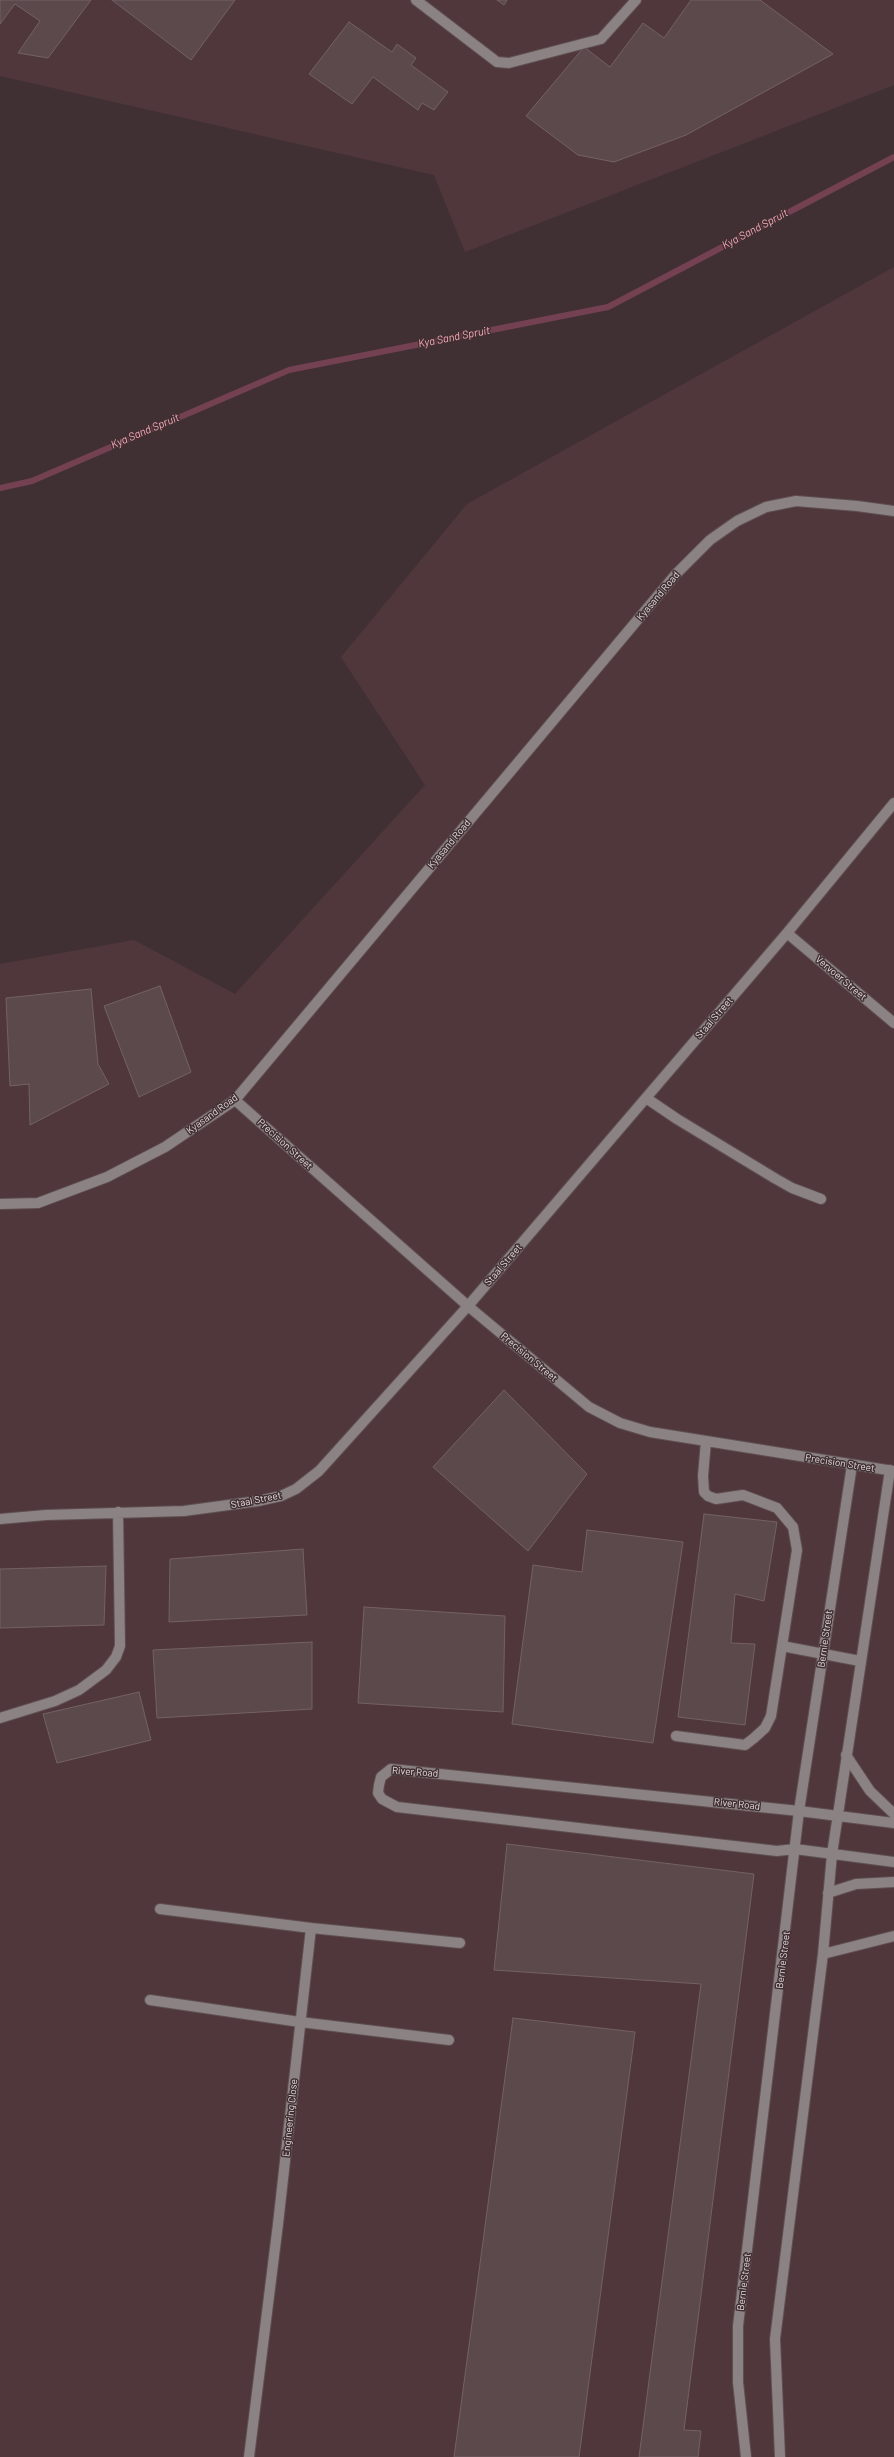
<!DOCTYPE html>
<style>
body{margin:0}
canvas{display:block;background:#413033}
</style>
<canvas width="894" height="2457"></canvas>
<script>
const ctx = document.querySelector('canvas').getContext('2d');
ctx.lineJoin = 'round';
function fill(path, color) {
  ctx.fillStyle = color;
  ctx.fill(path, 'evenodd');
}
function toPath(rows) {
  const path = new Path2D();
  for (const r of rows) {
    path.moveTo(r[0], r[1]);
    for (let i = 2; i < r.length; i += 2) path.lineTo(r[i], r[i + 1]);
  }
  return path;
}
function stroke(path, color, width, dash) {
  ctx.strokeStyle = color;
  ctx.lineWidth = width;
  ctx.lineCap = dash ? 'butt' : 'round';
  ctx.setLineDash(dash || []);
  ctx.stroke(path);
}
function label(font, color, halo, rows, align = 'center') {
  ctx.font = font + ' Barlow,sans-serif';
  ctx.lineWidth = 3;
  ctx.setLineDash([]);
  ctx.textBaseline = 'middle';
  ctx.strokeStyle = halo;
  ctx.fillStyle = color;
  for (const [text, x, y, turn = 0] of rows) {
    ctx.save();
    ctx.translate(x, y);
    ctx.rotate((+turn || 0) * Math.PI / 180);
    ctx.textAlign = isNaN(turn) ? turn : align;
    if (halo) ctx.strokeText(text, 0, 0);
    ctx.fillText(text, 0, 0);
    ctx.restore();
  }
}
const built = toPath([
 [0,0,894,0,894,85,465,252,434,175,0,76],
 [894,267,894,2457,0,2457,0,964,134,940,235,994,425,785,341,657,467,504]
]);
const stream = toPath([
 [0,488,32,481,289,370,608,307,894,157]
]);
const building = toPath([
 [0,0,91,0,48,58,18,53,40,21,15,4,0,24,0,0],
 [112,0,235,0,191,60,112,0],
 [497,0,507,0,504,5,497,0],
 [691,0,760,0,833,54,686,135,614,162,578,155,526,116,584,47,610,67,643,23,664,38,691,0],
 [349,22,392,52,397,44,416,58,411,65,448,92,434,110,422,103,418,110,373,77,352,104,309,74,349,22],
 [160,986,191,1072,139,1097,104,1006,160,986],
 [91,989,98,1064,109,1084,30,1125,29,1084,10,1086,6,998,91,989],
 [504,1390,587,1474,528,1551,433,1467,504,1390],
 [704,1514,777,1522,764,1601,735,1594,731,1643,755,1644,745,1725,678,1717,704,1514],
 [587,1530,683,1542,653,1743,512,1724,533,1565,582,1572,587,1530],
 [303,1549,307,1615,169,1622,170,1559,303,1549],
 [106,1566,104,1625,0,1628,0,1569,106,1566],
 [364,1607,505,1616,503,1712,358,1703,364,1607],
 [312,1642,312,1709,157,1718,153,1650,312,1642],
 [139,1692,151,1740,57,1763,43,1714,139,1692],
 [507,1844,754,1874,684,2430,701,2431,698,2457,639,2457,701,1984,494,1970,507,1844],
 [513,2018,635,2032,579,2457,454,2457,513,2018]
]);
const minor = toPath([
 [416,0,497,62,509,63,601,39,636,0],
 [787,933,894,1023],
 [646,1098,677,1119,776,1179,792,1188,821,1199],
 [235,1100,468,1306,589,1407,620,1423,650,1432,894,1471],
 [0,1204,38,1203,107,1177,165,1147,235,1100,676,574,710,540,737,521,766,507,796,501,857,506,894,511],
 [706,1441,703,1476,704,1492,708,1496,716,1499,743,1495,751,1498,777,1508,793,1527,797,1550,782,1646],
 [0,1519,46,1515,184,1511,258,1501,281,1496,296,1489,319,1471,468,1306,787,933,894,803],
 [0,1718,55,1701,79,1690,106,1670,116,1657,120,1646,118,1512],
 [676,1736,745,1745,754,1738,765,1728,771,1716,782,1646,860,1661],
 [846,1755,870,1791,894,1814],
 [894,1823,799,1811,391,1769,381,1777,379,1785,378,1793,382,1799,397,1807,777,1851,795,1849,894,1862],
 [828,1893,856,1884,894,1882],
 [160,1909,311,1928,278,2224,249,2457],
 [311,1928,460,1943],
 [823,1954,894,1936],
 [150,2000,300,2022,449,2040],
 [746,2457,738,2382,738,2326,799,1811,852,1465],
 [780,2457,775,2339,823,1954,832,1854,890,1470]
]);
const streetNames = [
 ["Kyasand Road",658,596,-50],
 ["Kyasand Road",449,844,-50],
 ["Vervoer Street",841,978,40],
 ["Staal Street",714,1018,-49],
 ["Kyasand Road",212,1114,-36],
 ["Precision Street",285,1144,42],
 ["Staal Street",503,1265,-49],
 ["Precision Street",529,1357,40],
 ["Precision Street",840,1463,9],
 ["Staal Street",256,1500,-11],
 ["Bernie Street",825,1639,-82],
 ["River Road",415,1772,4],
 ["River Road",737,1804,6],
 ["Bernie Street",783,1960,-83],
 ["Engineering Close",290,2118,-84],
 ["Bernie Street",744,2282,-83]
];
const waterNames = [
 ["Kya Sand Spruit",755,229,-28],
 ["Kya Sand Spruit",454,337,-11],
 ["Kya Sand Spruit",145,431,-23]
];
fill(built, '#50373c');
stroke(stream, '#744153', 6);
fill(building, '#5b494c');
stroke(building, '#746164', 1);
stroke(minor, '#5f4f51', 12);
stroke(minor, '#8b8283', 10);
label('10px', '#e5dadc', '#413033', streetNames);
label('italic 11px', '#f8a9b7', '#413033', waterNames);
</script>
